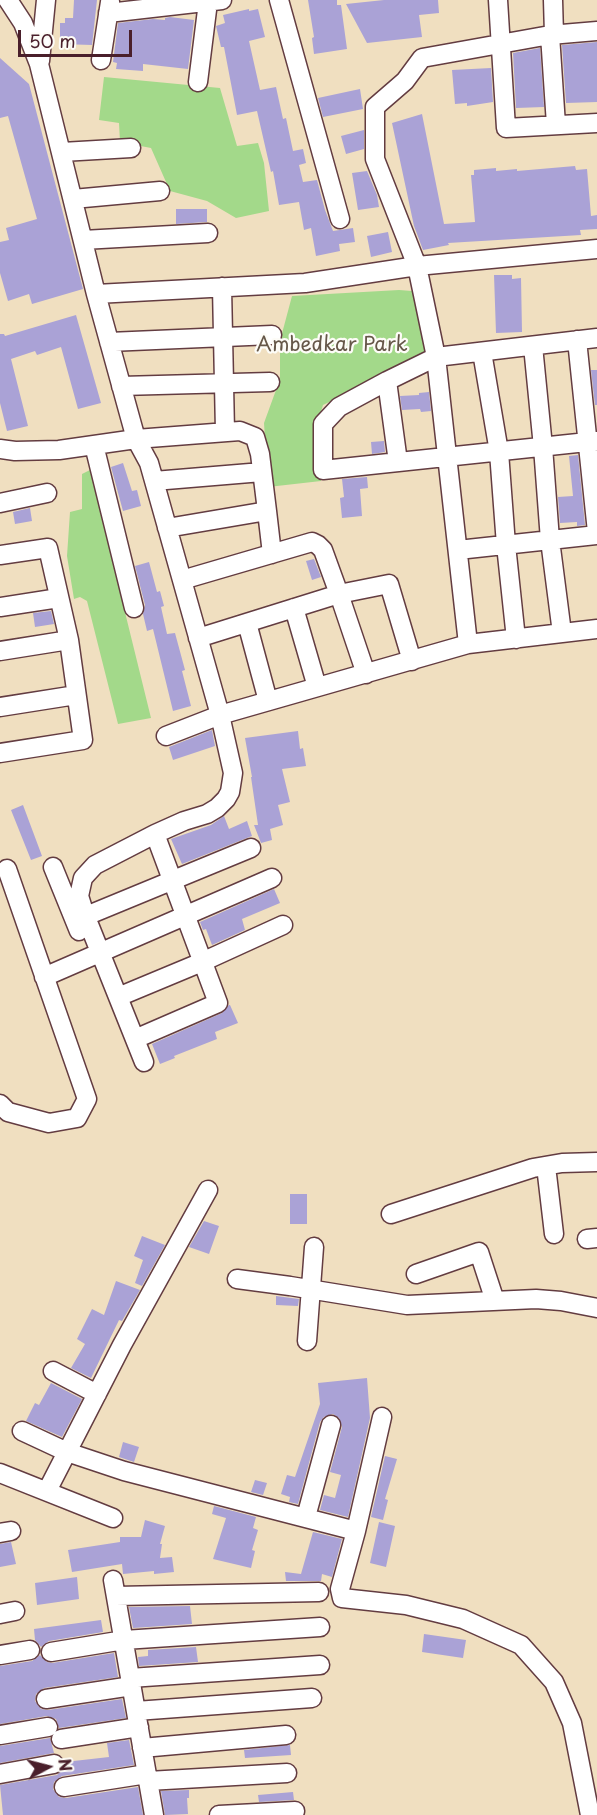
<!DOCTYPE html>
<style>
body{margin:0}
#map{position:relative;width:597px;height:1815px;overflow:hidden;background:#f0dfc0;font-family:"Playpen Sans",sans-serif}
canvas{display:block}
.north{position:absolute;left:18px;top:1737px;width:60px;height:60px;-webkit-text-stroke:4px #fdfcf7;paint-order:stroke;rotate:83deg;font-size:16px;font-weight:700;line-height:24px;text-align:center;color:#4a1f2b}
.north::after{content:'';display:block;margin:auto;width:21px;height:27px;background:#4a1f2b;clip-path:polygon(50% 0,100% 100%,50% 72%,0 100%)}
.scale{position:absolute;left:18px;top:30px;width:114px;height:27px;box-sizing:border-box;border:3px solid #4a1f2b;border-top:0;padding-left:8px;font-size:18px;line-height:21px;white-space:nowrap;color:#4a1f2b;-webkit-text-stroke:4px #fdfcf7;paint-order:stroke}
</style>
<div id="map">
<canvas width="597" height="1815"></canvas>
<div class="north">N</div>
<div class="scale">50 m</div>
</div>
<script>
const ctx = document.querySelector('canvas').getContext('2d');
ctx.lineJoin = 'round';
function fill(path, color) {
  ctx.fillStyle = color;
  ctx.fill(path, 'evenodd');
}
function toPath(rows) {
  const path = new Path2D();
  for (const r of rows) {
    path.moveTo(r[0], r[1]);
    for (let i = 2; i < r.length; i += 2) path.lineTo(r[i], r[i + 1]);
  }
  return path;
}
function stroke(path, color, width, dash) {
  ctx.strokeStyle = color;
  ctx.lineWidth = width;
  ctx.lineCap = dash ? 'butt' : 'round';
  ctx.setLineDash(dash || []);
  ctx.stroke(path);
}
function label(font, color, halo, rows, align = 'center') {
  ctx.font = font + ' "Playpen Sans",sans-serif';
  ctx.lineWidth = 4.5;
  ctx.setLineDash([]);
  ctx.textBaseline = 'middle';
  ctx.strokeStyle = halo;
  ctx.fillStyle = color;
  for (const [text, x, y, turn = 0] of rows) {
    ctx.save();
    ctx.translate(x, y);
    ctx.rotate((+turn || 0) * Math.PI / 180);
    ctx.textAlign = isNaN(turn) ? turn : align;
    if (halo) ctx.strokeText(text, 0, 0);
    ctx.fillText(text, 0, 0);
    ctx.restore();
  }
}
const green = toPath([
 [104,77,220,88,237,146,258,143,264,163,269,211,236,218,207,201,170,191,151,148,120,142,119,123,99,120],
 [399,290,412,291,423,313,428,349,422,357,323,405,315,431,321,481,268,487,264,423,280,379,280,341,292,296],
 [90,470,151,718,118,724,87,601,80,597,74,599,67,556,70,512,82,509,82,474]
]);
const building = toPath([
 [74,0,97,0,92,45,60,44,60,23,65,23,65,18,73,18],
 [308,0,337,0,337,5,341,5,347,49,314,54,312,38,314,37],
 [384,0,438,0,439,13,419,15,422,37,367,43,346,4],
 [249,9,249,11,258,9,265,37,249,41,260,90,276,87,283,119,286,118,293,151,303,149,306,163,299,165,303,182,317,180,325,210,333,231,353,228,355,242,339,244,340,251,316,256,311,228,304,230,299,202,279,205,273,171,271,172,257,111,237,115,224,47,221,47,216,26,225,23,223,15],
 [170,17,194,20,188,69,143,64,143,71,116,69,117,63,113,62,118,23,153,19,165,20,165,18],
 [597,42,597,102,566,103,562,45],
 [540,48,544,107,516,108,513,53],
 [0,58,29,84,83,289,32,304,29,294,8,301,0,273,0,242,9,240,6,228,37,219,8,116,0,118],
 [491,68,493,102,467,106,467,103,455,104,452,70],
 [360,89,363,109,323,117,318,98],
 [422,114,444,224,475,222,471,175,474,175,474,170,496,168,496,171,517,169,517,171,575,166,576,170,587,169,591,216,597,215,597,229,580,230,581,235,448,243,449,245,423,250,414,226,392,123],
 [364,130,364,149,346,154,341,136],
 [367,171,377,195,379,207,358,210,352,173],
 [176,209,207,209,207,222,176,224],
 [388,232,392,252,371,257,367,236],
 [494,275,512,275,512,279,521,278,522,332,496,333],
 [76,315,101,403,78,409,61,347,37,355,35,351,11,359,28,426,7,431,0,403,0,334,4,334,5,336],
 [591,370,597,370,597,405,595,405],
 [429,392,431,411,421,412,420,409,402,410,400,396,419,395,419,393],
 [384,441,385,452,372,454,371,442],
 [578,455,585,525,577,526,577,522,560,523,558,497,573,496,569,456],
 [123,463,132,491,137,490,141,506,123,511,111,467],
 [367,477,368,488,360,489,362,516,342,518,340,498,344,497,342,479],
 [30,508,32,521,15,524,13,512],
 [314,559,321,577,312,580,306,561],
 [149,562,157,592,160,591,164,606,161,607,167,634,175,633,185,670,182,671,191,706,173,711,153,629,147,631,143,614,145,605,135,566],
 [51,611,54,624,35,627,33,613],
 [212,730,215,746,173,760,169,747],
 [298,731,300,749,303,748,306,766,282,769,290,802,278,805,283,825,270,829,272,840,261,843,254,825,258,825,251,777,252,777,245,738],
 [23,805,42,856,31,860,11,810],
 [224,816,229,829,247,821,252,836,182,864,171,839,211,825],
 [274,889,280,903,242,919,245,930,212,945,206,929,203,930,200,922],
 [229,1005,230,1005,238,1023,215,1032,217,1039,174,1056,175,1058,160,1064,152,1044,222,1013],
 [290,1194,307,1194,307,1224,290,1224],
 [204,1221,219,1226,209,1254,189,1247],
 [142,1236,165,1245,142,1286,135,1283,143,1260,134,1256],
 [116,1281,140,1290,122,1321,119,1320,91,1378,71,1368,85,1344,77,1339,92,1309,104,1315],
 [276,1296,299,1299,298,1306,276,1305],
 [367,1378,370,1418,348,1517,320,1510,324,1495,335,1498,341,1475,330,1472,342,1427,339,1418,333,1414,324,1417,320,1422,298,1504,289,1502,290,1497,281,1494,287,1475,295,1477,320,1404,318,1383],
 [51,1383,82,1399,62,1437,26,1421,35,1403,39,1405],
 [123,1442,139,1447,134,1462,119,1457],
 [385,1456,397,1459,385,1499,388,1500,383,1520,371,1517],
 [255,1480,267,1483,263,1495,251,1492],
 [214,1506,256,1517,253,1528,258,1530,252,1550,255,1551,251,1568,213,1559,226,1518,212,1514],
 [145,1520,165,1526,160,1544,162,1544,160,1558,172,1557,174,1572,154,1574,154,1571,123,1574,122,1564,72,1572,68,1550,120,1542,120,1537,141,1537],
 [379,1522,395,1526,386,1567,370,1563],
 [313,1532,342,1539,332,1577,322,1574,321,1581,286,1581,285,1572,301,1574],
 [11,1542,16,1564,0,1567,0,1544],
 [77,1577,79,1599,37,1605,35,1583],
 [190,1606,192,1624,133,1628,129,1607],
 [101,1620,103,1632,49,1641,41,1647,35,1640,34,1629],
 [424,1634,466,1640,463,1658,422,1652],
 [196,1647,198,1662,139,1666,138,1657,148,1656,148,1650],
 [114,1653,118,1677,44,1688,36,1694,35,1701,41,1709,48,1710,122,1699,126,1718,59,1728,56,1719,47,1716,0,1724,0,1666,32,1661,40,1655,47,1662,52,1663],
 [50,1738,54,1753,0,1763,0,1746],
 [129,1740,134,1765,62,1776,54,1782,53,1789,59,1797,66,1798,138,1787,143,1815,3,1815,0,1785,57,1775,64,1768,65,1762,109,1757,107,1743],
 [290,1745,291,1755,245,1758,244,1750],
 [189,1790,189,1798,187,1798,188,1814,165,1815,161,1791],
 [293,1792,294,1800,259,1802,258,1795]
]);
const street = toPath([
 [279,0,340,219],
 [498,0,506,128,597,123],
 [553,0,554,35],
 [108,13,222,0],
 [550,35,556,125],
 [101,60,110,2],
 [40,61,46,0],
 [198,82,208,2],
 [62,152,131,148],
 [73,199,160,191],
 [83,240,208,233],
 [222,287,225,432],
 [96,294,305,283,417,266,597,249],
 [577,340,597,532],
 [109,342,272,335],
 [533,346,543,447,550,540,562,633],
 [482,352,499,452,506,545,516,639],
 [387,381,339,407,323,424,323,470,597,441],
 [121,386,270,382],
 [94,445,134,608],
 [0,449,15,451,59,450,136,439,96,294,39,64,23,23,8,0],
 [398,462,387,381,436,357,597,338],
 [154,481,262,472],
 [0,503,47,493],
 [167,528,267,511,272,554],
 [458,550,597,535],
 [0,555,48,548,69,640,83,740,0,753],
 [182,580,312,542,318,545,323,550,339,594,366,674],
 [0,607,59,598],
 [294,608,317,687],
 [247,623,268,701],
 [198,638,339,594,389,584,412,661],
 [468,644,436,357,417,266,375,159,375,107,405,81,422,58,550,35,597,31],
 [0,651,69,640],
 [0,707,76,695],
 [166,736,220,715,468,644,597,629],
 [53,867,79,931],
 [86,916,251,848],
 [44,977,272,878],
 [118,997,202,962,283,925],
 [135,1039,218,1003,155,834],
 [144,1062,84,912,79,896,83,878,95,865,155,834,184,821,207,814,217,808,226,799,230,792,233,773,220,715,149,463,136,439,240,431,255,437,260,454,267,511],
 [0,1104,8,1112,49,1123,77,1118,87,1099,7,869],
 [546,1166,554,1234],
 [391,1214,533,1168,562,1163,597,1162],
 [587,1239,597,1238],
 [416,1274,479,1252,495,1301],
 [237,1279,290,1286,407,1305,536,1299,561,1301,597,1308],
 [307,1341,314,1247],
 [53,1371,97,1394],
 [22,1431,67,1452,124,1471,356,1531,340,1589,342,1598,406,1605,463,1619,521,1645,554,1682,572,1723,590,1815],
 [0,1473,113,1518],
 [47,1491,122,1345,208,1190],
 [306,1517,331,1425],
 [356,1531,382,1417],
 [0,1533,11,1531],
 [113,1580,154,1815],
 [116,1596,319,1592],
 [0,1614,15,1611],
 [51,1652,124,1640,320,1627],
 [0,1655,30,1650],
 [130,1678,320,1665],
 [46,1699,132,1686],
 [136,1711,312,1698],
 [0,1735,48,1727],
 [61,1739,139,1727],
 [142,1748,286,1735],
 [0,1774,54,1764],
 [148,1781,287,1773],
 [64,1787,147,1774],
 [219,1815,295,1811]
]);
const parkNames = [
 ["Ambedkar Park",332,345]
];
fill(green, '#a3d98a');
fill(building, '#aaa2d6');
stroke(street, '#633c41', 21);
stroke(street, '#fff', 18);
label('20px', '#655748', '#fdfcf7', parkNames);
</script>
